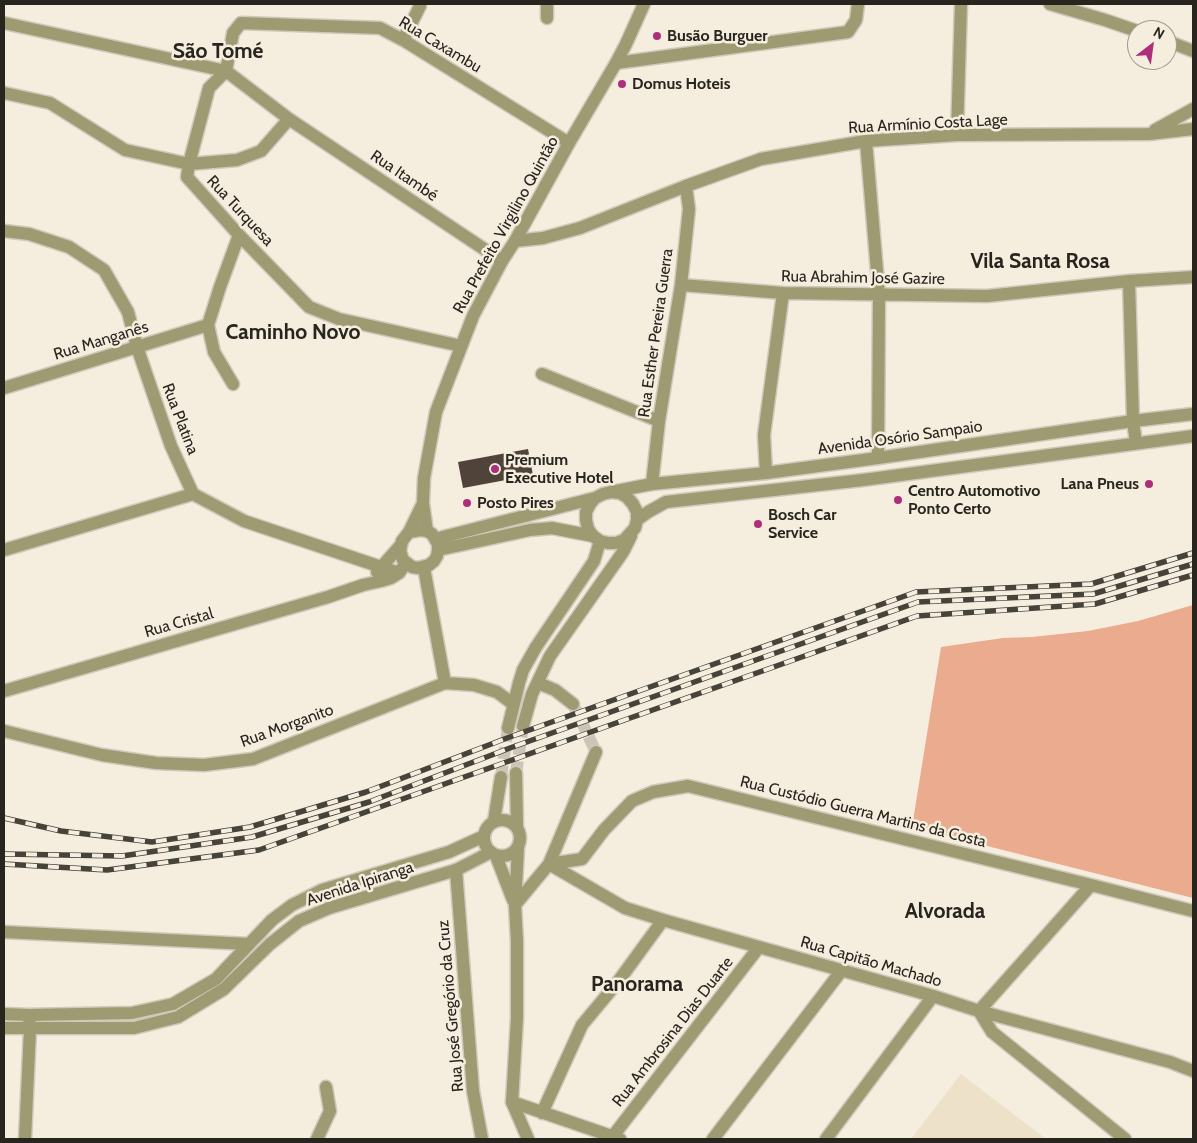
<!DOCTYPE html>
<meta charset="utf-8">
<style>
body{margin:0}
#map{position:relative;width:1197px;height:1143px;overflow:hidden;background:#f5eddd;font-family:Cabin,sans-serif}
canvas{display:block}
.frame{position:absolute;inset:0;border:5px solid #28251f;pointer-events:none}
.north{position:absolute;left:1127px;top:20px;width:50px;height:50px;box-sizing:border-box;background:#f5eddd;border:1px solid #a39d91;border-radius:50%;rotate:30deg;font-size:14px;font-weight:700;line-height:20px;text-align:center;color:#28251f}
.north::after{content:'';display:block;margin:auto;width:18px;height:22px;background:#ad2e7d;clip-path:polygon(50% 0,100% 100%,50% 72%,0 100%)}
</style>
<div id="map">
<canvas width="1197" height="1143"></canvas>
<div class="frame"></div>
<div class="north">N</div>
</div>
<script>
const ctx = document.querySelector('canvas').getContext('2d');
ctx.lineJoin = 'round';
function fill(path, color) {
  ctx.fillStyle = color;
  ctx.fill(path, 'evenodd');
}
function toPath(rows) {
  const path = new Path2D();
  for (const r of rows) {
    if (r.length === 3) {
      path.moveTo(r[0] + r[2], r[1]);
      path.arc(r[0], r[1], r[2], 0, 2 * Math.PI);
      continue;
    }
    path.moveTo(r[0], r[1]);
    for (let i = 2; i < r.length; i += 2) path.lineTo(r[i], r[i + 1]);
  }
  return path;
}
function stroke(path, color, width, dash) {
  ctx.strokeStyle = color;
  ctx.lineWidth = width;
  ctx.lineCap = dash ? 'butt' : 'round';
  ctx.setLineDash(dash || []);
  ctx.stroke(path);
}
function label(font, color, halo, rows, align = 'center') {
  ctx.font = font + ' Cabin,sans-serif';
  ctx.lineWidth = 5;
  ctx.setLineDash([]);
  ctx.textBaseline = 'middle';
  ctx.strokeStyle = halo;
  ctx.fillStyle = color;
  for (const [text, x, y, turn = 0] of rows) {
    ctx.save();
    ctx.translate(x, y);
    ctx.rotate((+turn || 0) * Math.PI / 180);
    ctx.textAlign = isNaN(turn) ? turn : align;
    if (halo) ctx.strokeText(text, 0, 0);
    ctx.fillText(text, 0, 0);
    ctx.restore();
  }
}
const built = toPath([
 [961,1074,1046,1139,911,1139]
]);
const green = toPath([
 [1193,605,1193,898,912,827,941,647,1003,638,1032,637,1088,631,1138,621]
]);
const building = toPath([
 [528,449,533,475,463,488,458,462]
]);
const minorTunnel = toPath([
 [573,704,596,752]
]);
const tertiaryTunnel = toPath([
 [516,773,523,726],
 [501,777,508,728]
]);
const minor = toPath([
 [547,18,547,4],
 [4,23,226,71,289,119,502,261],
 [403,40,420,6,420,4],
 [616,63,848,32,856,20,858,4],
 [226,71,209,88,189,164,187,177,239,235,309,307,339,319,461,346],
 [226,71,233,33,241,23,380,28,403,40,569,143],
 [4,93,50,103,125,150,189,164,237,160,261,151,289,119],
 [1155,130,1193,109],
 [957,135,961,4],
 [866,141,879,295,878,458],
 [515,241,543,238,580,228,686,186,761,159,866,141,957,135,1149,134,1193,129],
 [1129,281,1133,421,1136,443],
 [681,285,783,293,987,296,1129,281,1193,277],
 [542,374,659,421],
 [233,384,214,352,208,325,220,287,239,235],
 [4,388,208,325],
 [766,473,764,435,783,293],
 [652,484,659,421,681,285,689,209,686,186],
 [4,550,193,494],
 [538,683,555,690,573,704],
 [549,864,582,859,604,830,632,801,653,792,688,786,1091,885,1193,911],
 [549,864,625,908,663,920,933,996,979,1011,1170,1062,1193,1071],
 [456,870,473,1091,482,1139],
 [515,905,549,864,596,752],
 [4,932,249,944],
 [979,1011,992,1032,1125,1139],
 [979,1011,1091,885],
 [512,1102,620,1139],
 [542,1113,582,1025,617,983,663,920],
 [613,1136,759,947],
 [25,1139,30,1029,29,1017],
 [317,1139,330,1111,326,1087],
 [713,1139,842,970],
 [826,1139,933,996]
]);
const tertiary = toPath([
 [1050,4,1105,20,1137,31],
 [1167,41,1193,51],
 [4,231,29,234,69,247,104,270,128,312,137,347,171,446,193,494,244,521,399,573],
 [611,492,620,493,627,497,633,504,637,512,637,520,635,528,624,540,616,543,608,543,600,541,593,536,588,529,586,520,586,512,590,504,595,498,603,494,611,492,652,484,766,473,878,458,1133,421,1193,414],
 [637,520,648,512,666,502,863,480,1193,436],
 [427,531,423,503,424,478,436,412,473,316,502,261,515,241,569,143,616,63,626,44,644,4],
 [409,532,421,530,427,531,432,534,438,544,438,550,437,556,434,561,429,565,418,568,412,567,403,560,400,551,402,541,409,532,423,503],
 [435,539,595,498],
 [438,550,530,530,552,528,593,536],
 [424,568,445,683],
 [377,572,400,546],
 [4,691,328,597,363,585,381,581,391,578,399,573,406,563],
 [523,726,532,694,550,656,623,552,631,536],
 [508,728,519,683,523,670,536,647,594,561,600,541],
 [4,731,102,755,156,763,204,765,253,759,445,683,474,685,497,692,513,704],
 [516,773,517,826],
 [502,838,18],
 [494,821,501,777],
 [518,848,515,905,517,941,517,1018,512,1102,528,1139],
 [496,856,513,900],
 [4,1014,29,1015,132,1013,173,1004,216,979,272,920,292,905,322,890,449,852,484,836],
 [4,1028,134,1028,178,1017,224,989,270,944,299,921,329,908,456,870,491,852]
]);
const rail = toPath([
 [4,818,61,831,152,842,250,827,366,792,507,738,916,592,1091,584,1193,553],
 [4,854,122,856,252,837,369,802,510,748,918,602,1093,594,1193,564],
 [4,864,107,870,259,850,917,616,1095,604,1193,575]
]);
const markers = [
 [657,36,5,"#ad2e7d"],
 [622,84,5,"#ad2e7d"],
 [495,469,5,"#ad2e7d"],
 [1149,484,5,"#ad2e7d"],
 [898,500,5,"#ad2e7d"],
 [467,503,5,"#ad2e7d"],
 [758,524,5,"#ad2e7d"]
];
const poiNames = [
 ["Busão Burguer",667,36],
 ["Domus Hoteis",632,84],
 ["Premium",505,460],
 ["Executive Hotel",505,478],
 ["Lana Pneus",1139,484,"right"],
 ["Centro Automotivo",908,491],
 ["Ponto Certo",908,509],
 ["Posto Pires",477,503],
 ["Bosch Car",768,515],
 ["Service",768,533]
];
const streetNames = [
 ["Rua Caxambu",440,45,31],
 ["Rua Armínio Costa Lage",928,124,-3],
 ["Rua Itambé",404,176,34],
 ["Rua Turquesa",240,211,47],
 ["Rua Prefeito Virgilino Quintão",506,225,-61],
 ["Rua Abrahim José Gazire",863,278,1],
 ["Rua Esther Pereira Guerra",656,333,-82],
 ["Rua Manganês",101,341,-17],
 ["Rua Platina",180,419,69],
 ["Avenida Osório Sampaio",900,438,-8],
 ["Rua Cristal",179,623,-16],
 ["Rua Morganito",287,726,-20],
 ["Rua Custódio Guerra Martins da Costa",863,812,14],
 ["Avenida Ipiranga",360,884,-18],
 ["Rua Capitão Machado",871,962,16],
 ["Rua José Gregório da Cruz",451,1006,-95],
 ["Rua Ambrosina Dias Duarte",673,1032,-52]
];
const districtNames = [
 ["São Tomé",218,52],
 ["Vila Santa Rosa",1040,262],
 ["Caminho Novo",293,333],
 ["Alvorada",945,912],
 ["Panorama",637,985]
];
fill(built, '#eee1ca');
fill(green, '#ebab8e');
fill(building, '#50443a');
stroke(minorTunnel, '#ccc5b7', 12, [12, 6]);
stroke(tertiaryTunnel, '#ccc5b7', 12, [12, 6]);
stroke(minor, '#d0c9bb', 15);
stroke(tertiary, '#d0c9bb', 15);
stroke(minor, '#9e9a72', 12);
stroke(tertiary, '#9e9a72', 12);
stroke(rail, '#46433b', 5.5);
stroke(rail, '#f5eddd', 4, [11]);
for (const [x, y, r, color] of markers) {
  const dot = new Path2D();
  dot.arc(x, y, r, 0, 2 * Math.PI);
  ctx.fillStyle = color;
  ctx.fill(dot);
  stroke(dot, '#f5eddd', 2);
}
label('bold 16px', '#28251f', '#f5eddd', poiNames, 'left');
label('16px', '#28251f', '#f5eddd', streetNames);
label('bold 21px', '#28251f', '#f5eddd', districtNames);
</script>
